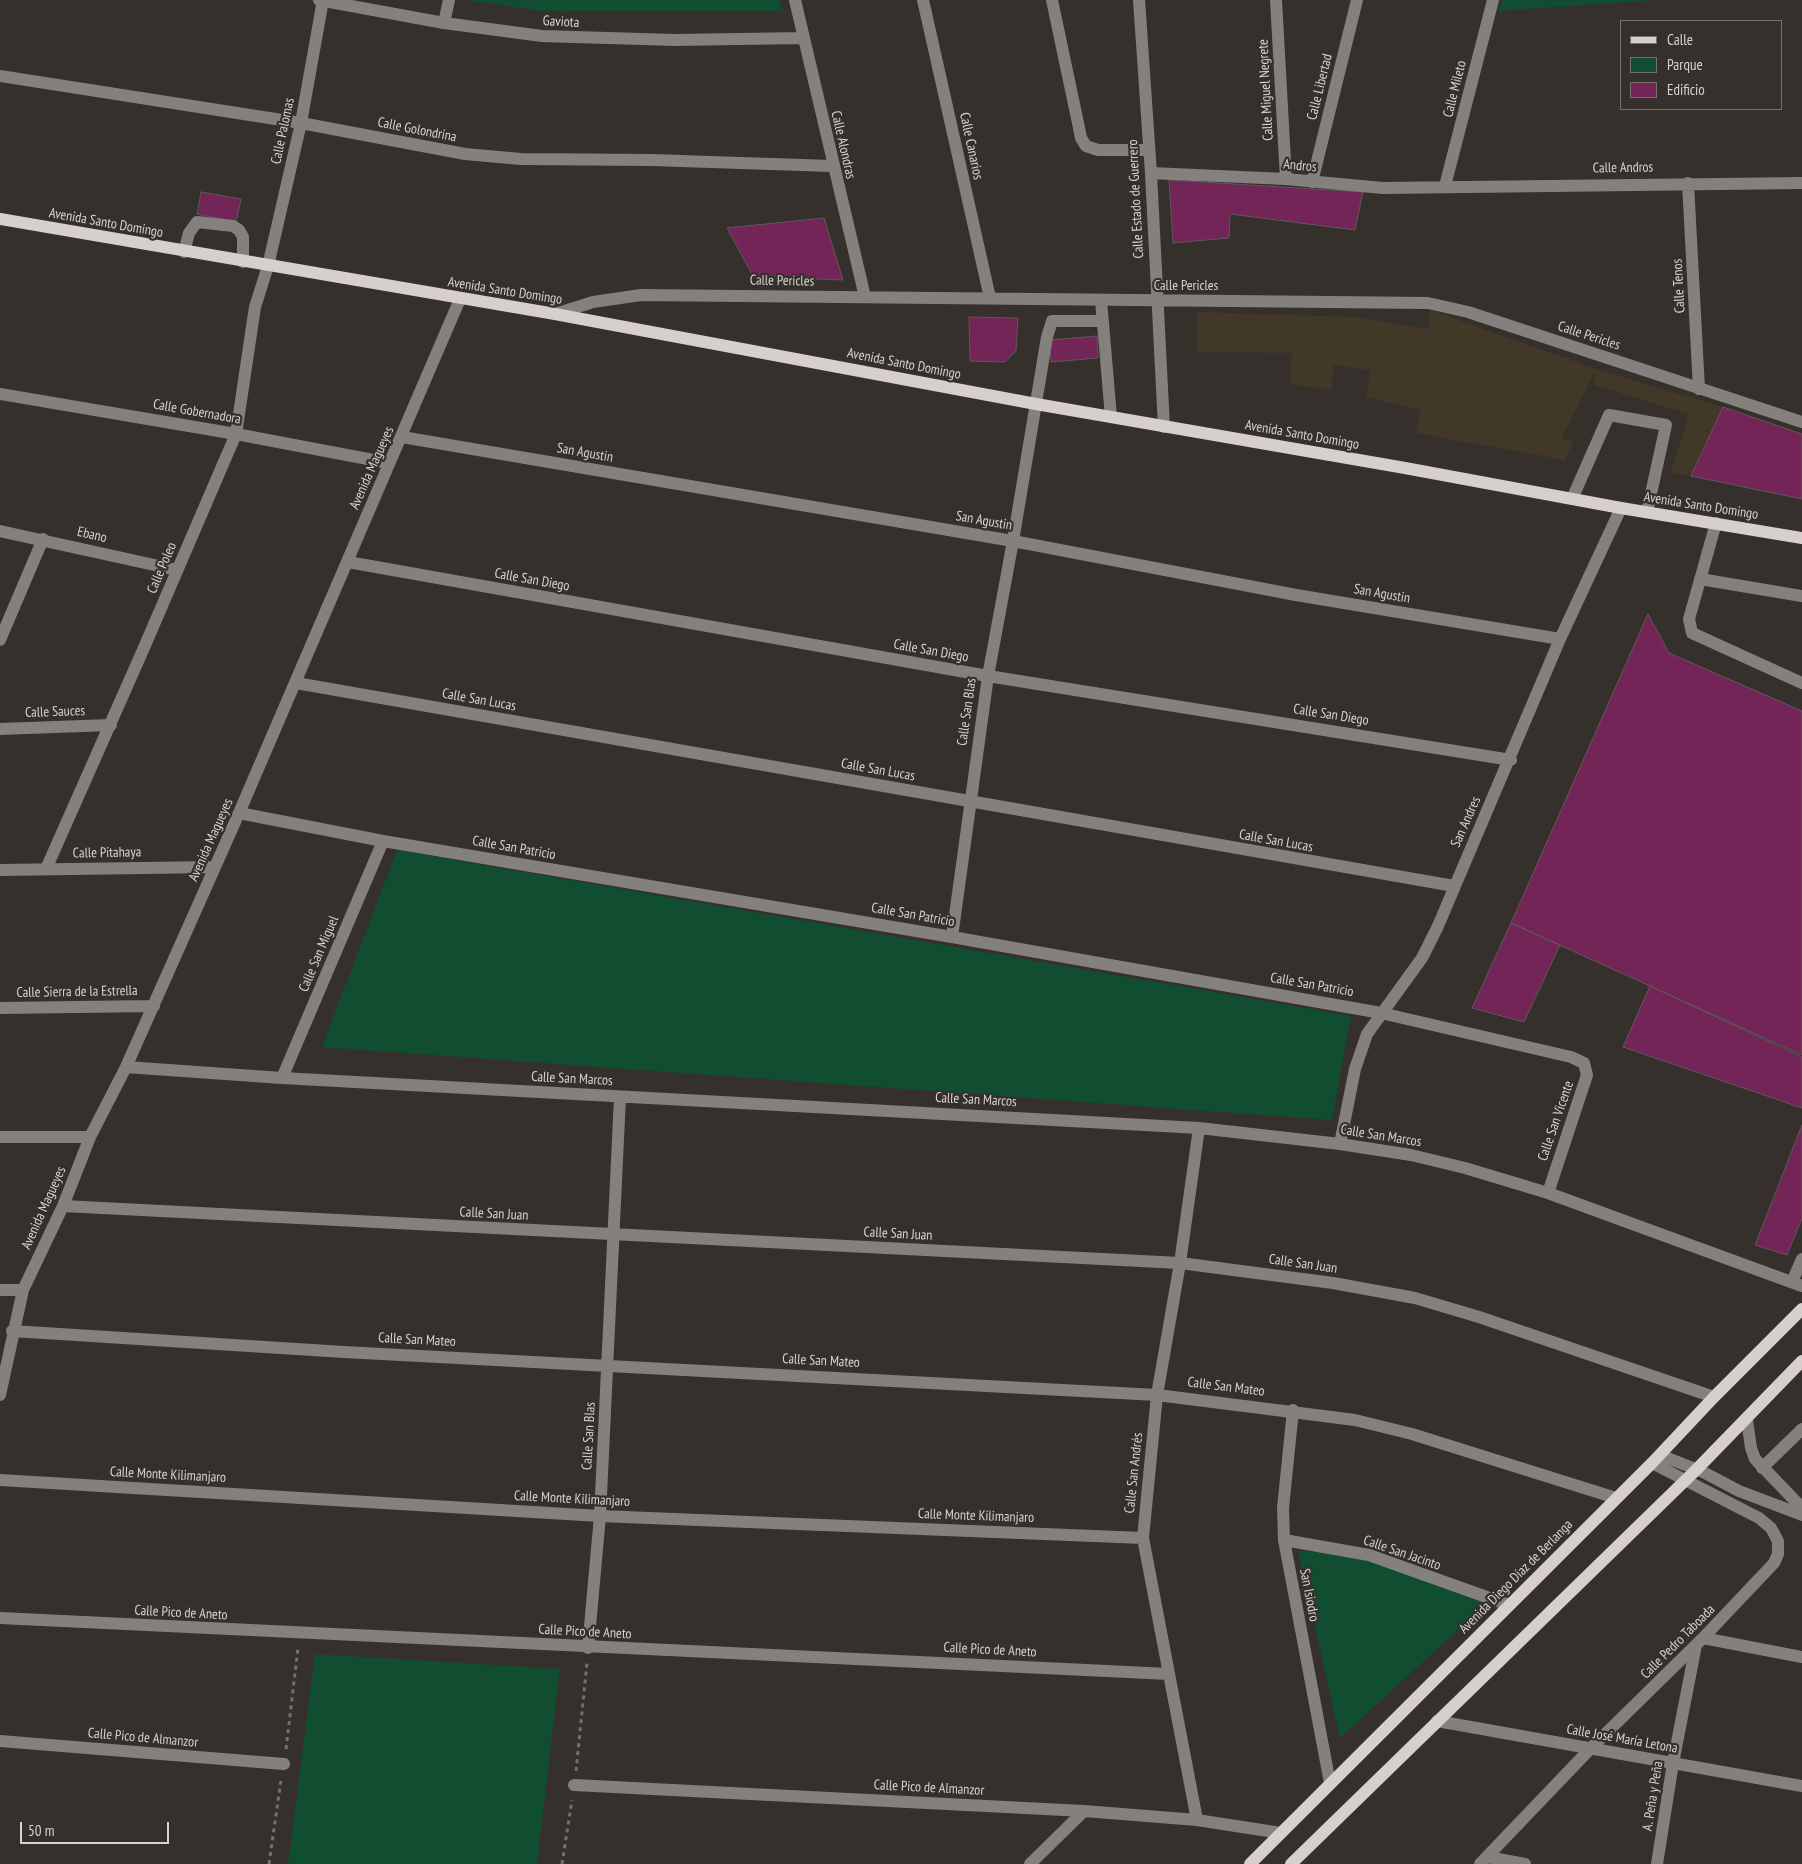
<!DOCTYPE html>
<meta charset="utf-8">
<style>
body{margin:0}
#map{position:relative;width:1802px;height:1864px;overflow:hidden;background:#36302c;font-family:"PT Sans Narrow",sans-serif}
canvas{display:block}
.legend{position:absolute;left:1620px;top:20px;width:162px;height:90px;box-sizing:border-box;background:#36302c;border:1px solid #76716e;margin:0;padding:6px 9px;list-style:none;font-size:15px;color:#d6d2d0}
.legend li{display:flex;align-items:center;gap:10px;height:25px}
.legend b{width:25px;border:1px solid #76716e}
.scale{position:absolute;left:20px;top:1822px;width:149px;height:22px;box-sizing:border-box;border:2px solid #d6d2d0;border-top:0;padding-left:6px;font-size:15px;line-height:18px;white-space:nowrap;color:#d6d2d0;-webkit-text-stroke:4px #36302c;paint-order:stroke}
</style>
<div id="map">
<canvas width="1802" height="1864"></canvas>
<ul class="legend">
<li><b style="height:6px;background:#d6cfcb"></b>Calle</li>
<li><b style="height:14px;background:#114e31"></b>Parque</li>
<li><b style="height:14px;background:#722556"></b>Edificio</li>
</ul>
<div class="scale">50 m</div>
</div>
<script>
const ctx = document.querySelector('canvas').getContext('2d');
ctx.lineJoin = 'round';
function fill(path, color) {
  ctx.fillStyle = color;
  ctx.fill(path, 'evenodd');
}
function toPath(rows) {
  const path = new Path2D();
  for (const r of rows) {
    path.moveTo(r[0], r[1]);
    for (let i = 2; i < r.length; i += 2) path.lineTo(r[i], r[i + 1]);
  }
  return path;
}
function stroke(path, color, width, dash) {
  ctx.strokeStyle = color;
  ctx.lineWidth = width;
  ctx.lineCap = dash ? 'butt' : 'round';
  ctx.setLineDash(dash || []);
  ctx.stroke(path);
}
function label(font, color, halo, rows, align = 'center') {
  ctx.font = font + ' "PT Sans Narrow",sans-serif';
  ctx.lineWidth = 4.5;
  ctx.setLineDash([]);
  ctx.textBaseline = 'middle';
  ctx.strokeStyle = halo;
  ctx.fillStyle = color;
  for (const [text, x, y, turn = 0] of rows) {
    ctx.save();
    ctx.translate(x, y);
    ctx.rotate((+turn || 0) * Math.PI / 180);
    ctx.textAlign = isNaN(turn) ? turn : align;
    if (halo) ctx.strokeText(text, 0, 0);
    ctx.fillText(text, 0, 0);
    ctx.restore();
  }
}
const commercial = toPath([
 [1430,310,1596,369,1723,407,1691,476,1671,472,1689,414,1594,385,1595,371,1561,439,1573,442,1565,460,1416,433,1420,410,1366,397,1371,370,1333,365,1332,390,1290,384,1292,353,1197,352,1198,312,1355,317,1428,329]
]);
const green = toPath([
 [467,0,779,0,783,11,540,11],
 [1503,0,1657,0,1498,11],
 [397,850,1351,1016,1332,1120,322,1047],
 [1298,1551,1353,1554,1488,1602,1340,1738],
 [315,1654,560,1669,537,1864,288,1864]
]);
const building = toPath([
 [1169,180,1363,192,1355,230,1230,214,1229,238,1173,243,1169,180],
 [201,192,241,199,236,222,197,214,201,192],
 [824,218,843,280,753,276,727,228,824,218],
 [969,317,1018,318,1016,351,1005,362,970,361,969,317],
 [1097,336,1098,358,1051,362,1049,340,1097,336],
 [1723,407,1802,434,1802,499,1691,476,1723,407],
 [1648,614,1669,653,1802,711,1802,1055,1511,923,1648,614],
 [1511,923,1560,945,1524,1022,1472,1008,1511,923],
 [1650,986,1802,1057,1802,1108,1623,1047,1650,986],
 [1802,1125,1802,1218,1787,1255,1755,1245,1802,1125]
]);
const path = toPath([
 [286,1749,298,1648],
 [576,1771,587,1663],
 [269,1864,281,1780],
 [562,1864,572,1800]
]);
const minor = toPath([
 [319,0,444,23,542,36,674,40,804,38],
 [795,0,865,297],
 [923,0,990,298],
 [1052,0,1078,123,1081,138,1086,146,1098,150,1149,150],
 [1139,0,1151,173,1164,427],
 [1276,0,1286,179],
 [444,23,449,0],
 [0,76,301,123,465,154,521,159,651,160,832,166],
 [1151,173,1286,179,1383,188,1802,183],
 [1312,182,1357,0],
 [1688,183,1699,389],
 [1445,186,1493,0],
 [184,252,189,233,197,222,233,226,239,230,243,237,243,262],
 [1101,300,1111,417],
 [555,314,593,302,641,295,1428,303,1468,312,1802,422],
 [0,394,236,434,389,463],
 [402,437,1013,541,1296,595,1560,639],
 [1572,499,1609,415,1666,425,1647,512],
 [1716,523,1689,619,1692,633,1802,683],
 [0,531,177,570],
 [348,562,988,676,1511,760],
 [1700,579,1802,596],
 [0,640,43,539],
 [296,683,1454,886],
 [0,729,111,725],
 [239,813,383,841,952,937,1381,1013,1571,1057,1584,1063,1587,1075,1548,1193],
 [46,869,143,650,236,434,255,307,268,266,301,123,323,0],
 [0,870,215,867],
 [952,937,988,676,1013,541,1047,337,1052,321,1103,321],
 [0,1008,154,1006],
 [126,1067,282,1078,1199,1128,1340,1144,1411,1155,1465,1168,1548,1193,1802,1286],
 [282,1078,383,841],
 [0,1137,90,1137],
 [1340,1144,1355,1069,1367,1034,1422,958,1438,926,1560,639,1621,508],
 [63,1206,1180,1263,1333,1283,1415,1298,1479,1317,1714,1397],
 [1792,1282,1802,1259],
 [0,1290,23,1290],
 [12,1331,344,1352,1157,1395,1355,1420,1412,1434,1616,1498],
 [0,1395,23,1290,63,1206,90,1137,126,1067,239,813,460,299],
 [1293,1410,1283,1508,1284,1540,1330,1783],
 [1747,1420,1751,1448,1755,1459,1802,1508],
 [1660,1455,1703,1472,1739,1491,1802,1515],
 [1762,1468,1802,1429],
 [0,1480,600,1516,1143,1538],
 [1284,1540,1369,1555,1509,1605],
 [0,1618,1169,1674],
 [1703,1638,1802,1657],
 [588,1648,600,1516,620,1097],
 [1437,1721,1802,1786],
 [0,1741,284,1764],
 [574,1785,1084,1811,1197,1820,1281,1833],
 [1197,1820,1143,1538,1157,1395,1180,1263,1199,1128],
 [1487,1857,1525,1864],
 [1030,1864,1084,1811],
 [1480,1864,1590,1749,1703,1638,1774,1563,1778,1554,1778,1541,1771,1528,1759,1518,1652,1463],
 [1657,1864,1673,1763,1696,1645]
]);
const major = toPath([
 [0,219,555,314,1036,404,1405,468,1621,508,1802,538],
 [1250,1864,1652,1463,1714,1397,1802,1309],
 [1291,1864,1696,1470,1802,1361]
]);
const streetNames = [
 ["Gaviota",561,22,3],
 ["Calle Libertad",1320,87,-76],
 ["Calle Mileto",1455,89,-76],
 ["Calle Miguel Negrete",1266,90,-93],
 ["Calle Golondrina",417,130,11],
 ["Calle Palomas",283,131,-78],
 ["Calle Alondras",843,145,77],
 ["Calle Canarios",971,146,78],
 ["Andros",1300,166,5],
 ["Calle Andros",1623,168,-1],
 ["Calle Estado de Guerrero",1136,199,-93],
 ["Avenida Santo Domingo",106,223,10],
 ["Calle Pericles",782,281,1],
 ["Calle Pericles",1186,286],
 ["Calle Tenos",1679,286,-93],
 ["Avenida Santo Domingo",505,291,9],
 ["Calle Pericles",1589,336,18],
 ["Avenida Santo Domingo",904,364,11],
 ["Calle Gobernadora",197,412,10],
 ["Avenida Santo Domingo",1302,435,10],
 ["San Agustin",585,453,10],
 ["Avenida Magueyes",372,468,-66],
 ["Avenida Santo Domingo",1701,506,9],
 ["San Agustin",984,521,10],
 ["Ebano",92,535,13],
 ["Calle Poleo",162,568,-67],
 ["Calle San Diego",532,580,10],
 ["San Agustin",1382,594,10],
 ["Calle San Diego",931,651,10],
 ["Calle San Lucas",479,700,10],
 ["Calle Sauces",55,712,-2],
 ["Calle San Blas",967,712,-82],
 ["Calle San Diego",1331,715,9],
 ["Calle San Lucas",878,770,10],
 ["San Andres",1466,822,-66],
 ["Avenida Magueyes",211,840,-66],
 ["Calle San Lucas",1276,841,10],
 ["Calle San Patricio",514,848,10],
 ["Calle Pitahaya",107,853,-1],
 ["Calle San Patricio",913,915,10],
 ["Calle San Miguel",319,954,-67],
 ["Calle San Patricio",1312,985,10],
 ["Calle Sierra de la Estrella",77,992,-1],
 ["Calle San Marcos",572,1079,3],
 ["Calle San Marcos",976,1100,3],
 ["Calle San Vicente",1556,1121,-71],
 ["Calle San Marcos",1381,1136,9],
 ["Avenida Magueyes",44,1208,-66],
 ["Calle San Juan",494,1214,3],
 ["Calle San Juan",898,1234,3],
 ["Calle San Juan",1303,1264,8],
 ["Calle San Mateo",417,1340,3],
 ["Calle San Mateo",821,1361,3],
 ["Calle San Mateo",1226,1387,7],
 ["Calle San Blas",589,1436,-87],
 ["Calle San Andrés",1134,1473,-84],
 ["Calle Monte Kilimanjaro",168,1475,3],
 ["Calle Monte Kilimanjaro",572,1499,3],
 ["Calle Monte Kilimanjaro",976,1516,2],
 ["Calle San Jacinto",1402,1553,19],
 ["Avenida Diego Díaz de Berlanga",1516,1577,-45],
 ["San Isiodro",1309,1595,79],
 ["Calle Pico de Aneto",181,1613,3],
 ["Calle Pico de Aneto",585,1632,3],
 ["Calle Pedro Taboada",1678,1642,-45],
 ["Calle Pico de Aneto",990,1650,3],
 ["Calle Pico de Almanzor",143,1738,5],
 ["Calle José María Letona",1622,1739,10],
 ["Calle Pico de Almanzor",929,1788,3],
 ["A. Peña y Peña",1653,1796,-81]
];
fill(commercial, '#413827');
fill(green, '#114e31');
fill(building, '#722556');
stroke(building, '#5f585c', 1);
stroke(path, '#75706c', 3, [4, 4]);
stroke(minor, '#84807e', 12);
stroke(major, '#d6cfcb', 12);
label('14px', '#d6d2d0', '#36302c', streetNames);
</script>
